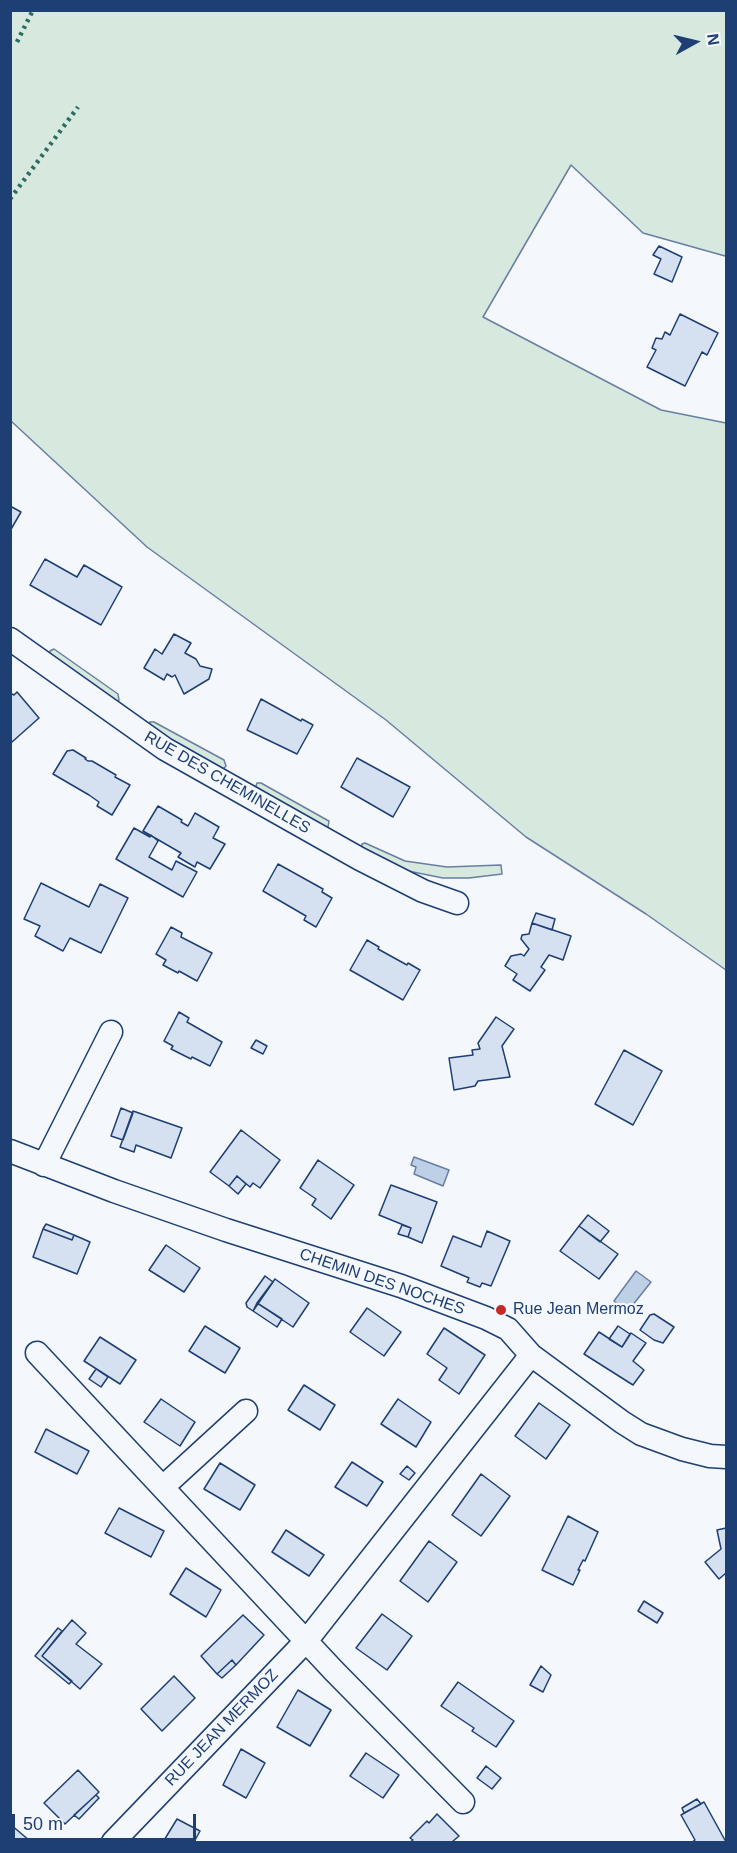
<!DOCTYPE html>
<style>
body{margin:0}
#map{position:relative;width:737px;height:1853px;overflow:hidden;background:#f4f7fb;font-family:Arial,sans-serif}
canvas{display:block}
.frame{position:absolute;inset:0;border:12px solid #1d3f73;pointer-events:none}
.north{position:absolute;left:665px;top:12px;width:60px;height:60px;-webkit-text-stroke:4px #f4f7fb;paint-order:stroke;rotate:82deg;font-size:16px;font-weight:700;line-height:24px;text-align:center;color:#1d3f73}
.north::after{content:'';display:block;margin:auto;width:21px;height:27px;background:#1d3f73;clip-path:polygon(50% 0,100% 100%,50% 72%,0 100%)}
.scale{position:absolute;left:12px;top:1814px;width:184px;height:27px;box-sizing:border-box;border:3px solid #1d3f73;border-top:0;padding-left:8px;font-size:18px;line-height:21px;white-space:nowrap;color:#1d3f73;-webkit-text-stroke:4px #f4f7fb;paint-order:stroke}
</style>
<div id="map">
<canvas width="737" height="1853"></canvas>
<div class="frame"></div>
<div class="north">N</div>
<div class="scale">50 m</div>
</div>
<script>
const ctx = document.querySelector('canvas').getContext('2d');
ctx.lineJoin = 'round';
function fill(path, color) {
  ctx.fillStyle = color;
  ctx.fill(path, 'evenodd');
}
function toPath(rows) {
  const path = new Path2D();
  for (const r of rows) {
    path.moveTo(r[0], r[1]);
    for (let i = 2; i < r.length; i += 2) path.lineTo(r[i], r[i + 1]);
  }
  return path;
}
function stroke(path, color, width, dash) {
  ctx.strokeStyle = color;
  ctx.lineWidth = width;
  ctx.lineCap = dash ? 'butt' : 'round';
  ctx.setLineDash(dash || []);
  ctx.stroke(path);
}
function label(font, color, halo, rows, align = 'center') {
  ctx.font = font + ' Arial,sans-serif';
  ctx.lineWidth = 4.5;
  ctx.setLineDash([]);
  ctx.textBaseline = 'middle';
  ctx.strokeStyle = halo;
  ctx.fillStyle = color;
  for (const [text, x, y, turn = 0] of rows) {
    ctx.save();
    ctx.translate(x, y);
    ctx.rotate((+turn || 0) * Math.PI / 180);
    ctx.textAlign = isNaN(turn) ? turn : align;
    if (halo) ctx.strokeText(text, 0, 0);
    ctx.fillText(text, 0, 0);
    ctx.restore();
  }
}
const green = toPath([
 [10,11,726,11,726,254,725,256,643,233,571,165,483,317,661,410,726,423,726,970,646,914,526,837,386,720,147,547,11,421,10,11],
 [54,649,118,694,119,700,117,702,50,655,50,651,54,649],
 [150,722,154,722,224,760,226,766,223,769,165,739,148,725,150,722],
 [257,783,261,783,327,820,329,821,328,827,326,828,255,789,257,783],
 [365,843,405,861,447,867,501,865,502,874,469,878,443,878,408,871,361,847,362,844,365,843]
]);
const water = toPath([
 [414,1157,449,1170,443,1186,414,1174,416,1167,411,1165,414,1157],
 [636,1271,651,1282,628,1311,625,1309,620,1311,616,1308,616,1303,614,1301,636,1271]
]);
const building = toPath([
 [659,246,682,257,672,282,654,274,661,259,653,255,659,246],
 [680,314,718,333,707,355,702,352,685,386,647,367,656,350,652,348,656,338,662,339,665,332,670,335,680,314],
 [10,506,21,512,10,531,10,506],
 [45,559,77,577,84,565,122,587,101,625,30,585,45,559],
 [174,634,191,643,185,653,196,659,200,666,212,669,209,679,184,694,175,675,172,677,167,674,164,680,144,668,155,649,162,654,174,634],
 [17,692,39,718,12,742,10,740,10,693,14,695,17,692],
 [261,699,301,721,302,719,313,725,297,754,247,730,261,699],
 [73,750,86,758,85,759,88,761,92,761,116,775,115,777,130,785,112,815,97,806,99,802,89,795,53,774,67,751,73,750],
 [357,758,410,787,393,817,341,787,357,758],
 [158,806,182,820,181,822,188,826,195,813,219,827,213,838,225,844,210,869,197,862,195,867,178,857,181,853,143,831,158,806],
 [134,828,150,837,151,835,158,841,149,857,172,870,176,861,197,872,183,897,116,859,134,828],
 [278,864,323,889,322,892,332,898,316,927,304,920,306,916,263,891,278,864],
 [41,883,89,907,100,884,128,898,101,953,70,938,63,951,35,936,40,926,24,919,41,883],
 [536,913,555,919,552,930,532,923,536,913],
 [532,923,571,936,563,960,549,955,541,967,545,970,530,991,513,980,517,974,505,966,511,956,521,954,524,956,529,949,521,939,522,935,529,934,532,923],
 [171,927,182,933,181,937,212,953,197,981,179,971,178,973,163,965,166,960,156,954,171,927],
 [367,940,379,947,378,949,407,965,408,963,420,970,403,1000,350,970,367,940],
 [179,1012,189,1018,187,1022,222,1042,210,1066,192,1057,191,1059,171,1049,173,1046,164,1041,179,1012],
 [496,1017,514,1029,502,1046,510,1077,478,1081,475,1086,454,1090,449,1058,473,1055,472,1050,480,1049,478,1043,496,1017],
 [256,1040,267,1046,263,1054,251,1048,256,1040],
 [624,1050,662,1071,633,1125,595,1104,624,1050],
 [121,1108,133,1113,123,1140,111,1136,121,1108],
 [133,1111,182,1128,171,1158,136,1145,134,1152,120,1147,133,1111],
 [241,1130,280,1160,260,1188,253,1183,250,1187,237,1176,229,1186,210,1172,241,1130],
 [318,1160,354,1185,331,1219,312,1205,316,1199,300,1188,318,1160],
 [237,1176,246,1184,238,1194,229,1186,237,1176],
 [391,1185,437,1202,422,1243,408,1237,411,1228,379,1215,391,1185],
 [588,1215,609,1231,600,1242,579,1226,588,1215],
 [46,1224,74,1235,72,1240,43,1229,46,1224],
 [402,1225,411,1228,408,1237,398,1234,402,1225],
 [579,1226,618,1254,599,1279,560,1251,579,1226],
 [43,1229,72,1240,74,1235,90,1242,77,1274,33,1257,43,1229],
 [487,1231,510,1241,491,1286,482,1283,480,1287,467,1282,469,1278,441,1266,453,1236,481,1247,487,1231],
 [166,1245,200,1268,184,1292,149,1270,166,1245],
 [265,1276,273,1282,253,1311,247,1307,246,1303,265,1276],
 [275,1279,309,1303,293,1327,257,1303,275,1279],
 [257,1303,282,1319,277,1327,253,1311,257,1303],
 [367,1308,401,1332,384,1356,350,1332,367,1308],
 [654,1314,674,1327,663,1343,654,1340,640,1330,650,1315,654,1314],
 [205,1326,240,1348,225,1373,189,1351,205,1326],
 [618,1326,630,1334,622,1347,609,1339,618,1326],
 [444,1328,485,1355,459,1394,439,1380,447,1368,427,1354,444,1328],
 [599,1332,622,1347,631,1333,646,1343,633,1361,644,1370,633,1385,584,1354,599,1332],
 [100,1337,136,1360,120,1384,84,1361,100,1337],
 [96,1369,108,1377,101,1387,89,1379,96,1369],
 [304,1385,335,1405,320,1430,288,1410,304,1385],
 [161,1399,195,1422,180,1446,144,1422,161,1399],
 [398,1399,431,1422,416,1447,381,1424,398,1399],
 [539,1403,570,1425,546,1459,515,1436,539,1403],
 [46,1429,89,1451,77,1474,35,1452,46,1429],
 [352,1462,383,1482,367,1506,335,1487,352,1462],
 [220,1463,255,1485,240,1510,204,1489,220,1463],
 [407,1466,415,1473,409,1480,400,1474,407,1466],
 [481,1474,510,1496,481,1536,452,1515,481,1474],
 [119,1508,164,1531,151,1557,105,1533,119,1508],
 [568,1516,598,1532,585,1561,583,1560,578,1570,580,1570,573,1585,542,1570,568,1516],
 [726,1528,726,1573,719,1579,705,1562,721,1549,717,1530,726,1528],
 [286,1530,324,1555,309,1576,272,1552,286,1530],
 [429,1541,457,1562,428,1602,400,1581,429,1541],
 [186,1568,221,1590,206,1617,170,1594,186,1568],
 [644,1601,663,1613,657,1623,638,1611,644,1601],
 [382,1614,412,1636,387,1670,356,1648,382,1614],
 [243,1615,264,1635,236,1665,232,1660,217,1674,201,1656,243,1615],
 [72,1620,86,1633,76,1644,102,1664,80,1689,42,1656,72,1620],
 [58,1628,62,1631,42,1656,72,1681,69,1684,35,1656,58,1628],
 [232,1660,236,1665,222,1678,217,1674,232,1660],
 [541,1666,551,1675,543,1692,530,1685,541,1666],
 [174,1676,195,1698,162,1731,141,1709,174,1676],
 [458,1682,514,1721,496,1747,472,1731,474,1728,441,1706,458,1682],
 [298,1690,331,1710,310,1746,277,1727,298,1690],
 [241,1749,265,1763,246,1798,223,1785,241,1749],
 [366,1753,399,1775,383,1798,350,1776,366,1753],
 [486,1766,501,1778,492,1789,477,1778,486,1766],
 [78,1770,99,1792,65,1824,44,1803,78,1770],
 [96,1795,99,1798,79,1819,74,1815,96,1795],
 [697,1799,701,1804,684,1813,682,1808,697,1799],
 [704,1802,726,1842,692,1842,695,1840,681,1815,704,1802],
 [437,1814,459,1836,452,1842,410,1842,413,1840,410,1838,427,1821,429,1823,437,1814],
 [177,1819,200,1831,194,1842,163,1842,177,1819],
 [10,1824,30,1841,28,1842,10,1842,10,1824]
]);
const minor = toPath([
 [10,639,165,749,360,859,423,891,457,903],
 [10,1151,114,1191,226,1230,401,1286,486,1318,508,1329,531,1355,622,1422,641,1434,682,1449,710,1456,726,1457],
 [44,1165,111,1032],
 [37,1353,334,1671,463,1802],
 [163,1487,246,1411],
 [113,1842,307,1640,531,1355]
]);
const hedge = toPath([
 [17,42,33,10],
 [10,199,78,107]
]);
const markers = [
 [501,1310,6,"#c62828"]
];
const streetNames = [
 ["RUE DES CHEMINELLES",227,783,30],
 ["CHEMIN DES NOCHES",382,1282,19],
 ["RUE JEAN MERMOZ",222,1728,-46]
];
const poiNames = [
 ["Rue Jean Mermoz",513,1310]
];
fill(green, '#d7e8df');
stroke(green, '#687fa3', 1.5);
fill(water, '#bed0e5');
stroke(water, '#687fa3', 1.5);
fill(building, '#d5e0f0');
stroke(building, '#1d3f73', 1.5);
stroke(minor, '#1d3f73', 25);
stroke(minor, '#f4f7fb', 22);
stroke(hedge, '#2c6c60', 4.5, [3, 4.5]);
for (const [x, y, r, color] of markers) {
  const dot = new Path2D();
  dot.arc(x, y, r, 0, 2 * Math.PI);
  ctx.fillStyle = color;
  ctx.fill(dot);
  stroke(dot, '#f4f7fb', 2);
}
label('16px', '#1d3f73', '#f4f7fb', streetNames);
label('16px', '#1d3f73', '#f4f7fb', poiNames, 'left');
</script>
